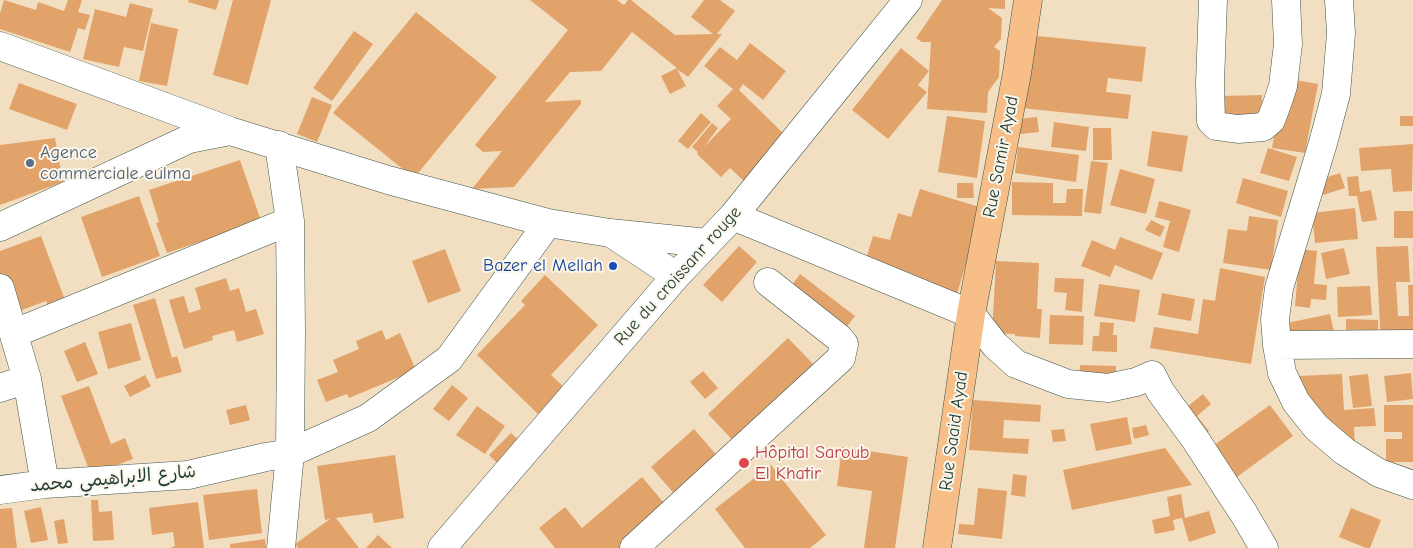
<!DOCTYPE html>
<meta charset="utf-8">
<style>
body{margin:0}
canvas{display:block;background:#f2dfc1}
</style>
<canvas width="1413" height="548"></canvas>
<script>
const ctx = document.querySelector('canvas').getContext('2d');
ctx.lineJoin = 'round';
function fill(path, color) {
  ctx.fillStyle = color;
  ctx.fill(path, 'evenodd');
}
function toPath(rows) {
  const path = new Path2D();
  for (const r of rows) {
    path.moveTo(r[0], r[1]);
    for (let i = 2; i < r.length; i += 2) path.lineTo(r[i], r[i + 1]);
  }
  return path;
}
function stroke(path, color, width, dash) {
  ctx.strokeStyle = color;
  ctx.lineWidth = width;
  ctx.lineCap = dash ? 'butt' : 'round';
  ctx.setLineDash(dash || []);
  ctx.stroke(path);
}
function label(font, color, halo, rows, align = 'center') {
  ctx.font = font + ' "Comic Neue","Playpen Sans Arabic",sans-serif';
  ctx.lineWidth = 4;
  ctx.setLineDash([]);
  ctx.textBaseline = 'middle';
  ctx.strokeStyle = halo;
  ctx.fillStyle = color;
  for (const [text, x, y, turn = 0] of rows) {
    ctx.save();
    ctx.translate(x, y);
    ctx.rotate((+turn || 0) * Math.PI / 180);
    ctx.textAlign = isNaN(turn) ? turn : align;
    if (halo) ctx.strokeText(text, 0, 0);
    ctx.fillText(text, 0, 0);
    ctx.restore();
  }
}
const building = toPath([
 [4,0,36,10,38,2,64,11,68,0,82,0,78,12,90,15,85,30,78,28,70,52,0,29,0,13],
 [189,0,219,0,216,10,188,2],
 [233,0,271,0,248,85,213,75],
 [530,0,617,0,624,5,628,0,631,0,675,35,713,34,691,17,704,0,720,0,735,11,717,34,722,34,688,77,677,69,686,86,670,94,661,76,677,68,632,32,601,71,570,72,545,102,581,100,581,104,514,187,472,189,502,151,483,152,475,145,568,30],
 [942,0,1005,0,1005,9,988,8,1002,18,1001,39,994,47,1000,51,999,77,988,92,987,113,927,109,931,42,922,42,916,38],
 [130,3,153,9,143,51,124,47,119,67,83,59,95,9,126,17],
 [416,12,497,77,414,178,333,113],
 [151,23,178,29,167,86,139,81],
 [354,31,373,44,332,101,313,88],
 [1028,35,1146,47,1142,82,1108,78,1106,92,1131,95,1128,119,1021,108],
 [750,43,786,71,763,100,743,84,739,90,788,138,745,182,730,168,721,177,697,154,698,152,692,147,712,123,718,128,704,147,731,119,717,106,733,89,704,66,720,47,737,60],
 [901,48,929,71,918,85,927,92,888,139,852,110],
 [1284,78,1318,84,1305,153,1272,148],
 [19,83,77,104,67,130,9,109],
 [1262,95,1262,116,1221,133,1220,96],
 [312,97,332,105,317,142,297,134],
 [701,113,711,122,688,149,678,141],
 [947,116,985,121,977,178,938,172],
 [1400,116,1413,116,1413,126,1400,126],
 [1037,117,1039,132,1020,134,1018,119],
 [1054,122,1089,127,1086,151,1051,147],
 [1093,128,1111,128,1112,160,1093,160],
 [1152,131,1188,136,1182,172,1147,166],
 [55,138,63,182,0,205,0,145],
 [1413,144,1412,191,1393,192,1391,169,1361,171,1359,148],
 [1018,147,1079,155,1076,182,1015,173],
 [1268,148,1297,157,1289,181,1260,173],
 [240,160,261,221,167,253,156,223,159,222,149,190],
 [1091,161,1108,163,1101,214,1084,212],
 [1120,169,1155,179,1146,214,1110,205],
 [1340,173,1345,188,1323,195,1318,180],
 [1358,176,1360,192,1371,190,1377,220,1362,222,1357,196,1349,196,1347,177],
 [1243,178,1288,191,1281,217,1236,203],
 [1012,182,1053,183,1053,203,1066,203,1067,189,1083,189,1082,216,1012,215],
 [957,183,973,183,974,198,957,198],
 [920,189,983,208,953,307,860,279,873,236,890,240,898,213,911,217],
 [139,196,160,256,102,277,81,217],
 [1159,201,1191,210,1179,252,1163,247,1170,221,1155,217],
 [1355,208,1358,239,1315,243,1312,213],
 [1394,211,1413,211,1413,238,1394,238],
 [1249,216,1278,220,1271,270,1223,263,1228,229,1247,231],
 [1151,220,1165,227,1160,237,1145,230],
 [41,236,65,300,48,306,46,301,14,313,0,275,0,251],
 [1120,237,1163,253,1152,280,1115,265,1110,277,1081,266,1092,240,1115,250],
 [739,246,757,262,722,302,703,285],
 [1408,246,1410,282,1396,282,1398,316,1409,316,1408,285,1413,285,1413,351,1381,346,1376,247],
 [1344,248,1350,274,1326,279,1321,253],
 [445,249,461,291,428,303,412,261],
 [1300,249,1317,251,1314,284,1327,285,1326,300,1311,299,1310,308,1295,306],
 [996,261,1039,263,1037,309,1042,309,1040,338,1015,336,1015,334,992,333],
 [1220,268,1265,277,1251,364,1150,348,1154,327,1198,334,1203,299,1215,301],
 [800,274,855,316,837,340,783,298],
 [545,275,598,325,551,375,564,387,538,414,477,355,525,305,521,301],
 [226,278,230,291,239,288,246,312,256,309,264,334,237,342,234,330,212,336,213,340,184,349,169,300,184,296,189,313,201,309,195,288],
 [1055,278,1084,279,1082,312,1065,310,1067,293,1054,292],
 [1099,284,1140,290,1135,322,1094,316],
 [1370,286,1372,315,1338,317,1337,287],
 [1162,293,1195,299,1191,321,1158,315],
 [155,298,172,358,177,356,182,372,156,379,133,305],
 [1330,314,1339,354,1289,358,1282,324],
 [1050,315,1084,316,1083,345,1049,344],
 [1346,319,1378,320,1378,349,1346,349],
 [1100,322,1114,323,1113,335,1117,335,1117,352,1092,351,1093,336,1099,336],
 [131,323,141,360,108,369,98,332],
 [382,330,386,340,400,333,416,370,349,398,347,394,326,402,317,380,338,372,333,360,359,349,356,341],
 [788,338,818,369,737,445,708,414],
 [85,342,98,374,77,382,64,351],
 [1080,365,1116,366,1116,384,1078,399],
 [703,371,718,388,705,399,690,382],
 [1411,373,1413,399,1387,402,1384,376],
 [1342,374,1344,410,1374,408,1376,426,1354,427,1355,443,1331,445,1330,419,1301,421,1299,376],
 [1368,374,1372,406,1353,408,1349,376],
 [145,375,151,386,130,397,124,386],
 [452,385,468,398,449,421,433,409],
 [89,386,111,444,125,438,133,459,91,475,61,396],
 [1203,394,1211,404,1197,416,1209,431,1197,440,1177,415],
 [973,400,1041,405,1040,422,1004,420,1003,438,1029,439,1028,454,969,450],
 [246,405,250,420,230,425,226,410],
 [1270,405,1293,436,1226,485,1203,453],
 [1384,405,1413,405,1413,462,1386,462,1386,439,1402,439,1402,432,1384,432],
 [477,406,505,426,485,454,456,435],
 [1127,417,1132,444,1096,451,1090,424],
 [1146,425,1149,435,1134,439,1132,428],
 [694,429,720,459,677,497,651,467],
 [1064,429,1066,441,1053,442,1051,430],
 [511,433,523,444,500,466,489,455],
 [842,447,908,457,895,548,864,548,872,491,837,486],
 [1165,448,1192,485,1072,510,1063,470],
 [395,455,404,518,374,523,372,513,336,518,359,548,298,548,295,544,330,519,325,520,317,466],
 [771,465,826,535,810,548,745,548,715,509],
 [1013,474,1027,476,1025,497,1011,495],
 [642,477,675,516,636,548,555,548,539,528,565,507,582,528],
 [978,488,1007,491,1002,539,958,534,959,524,974,525],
 [257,489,262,533,209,540,203,495],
 [1181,494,1185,518,1209,511,1216,533,1189,542,1182,518,1173,520,1175,530,1155,534,1152,520,1170,516,1167,497],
 [91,500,98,500,99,512,112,511,114,540,93,541],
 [198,502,204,548,170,548,175,546,173,532,152,535,149,508],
 [41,507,48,540,31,543,24,511],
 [12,508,17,548,0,548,0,509],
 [1351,508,1381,520,1370,548,1366,548,1339,537],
 [64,519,68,543,58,544,54,521],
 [378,535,392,548,366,548],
 [265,539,266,548,230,548,230,544]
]);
const minor = toPath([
 [1213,0,1210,83,1211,121,1216,126,1238,129,1263,127,1271,120,1277,104,1283,86,1288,44,1286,0],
 [1339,0,1341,33,1336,94,1323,143,1279,288,1275,319,1277,345,1282,373,1296,402,1316,427,1344,451,1379,473,1413,485],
 [0,46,230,131,388,180,548,223,610,233,707,243],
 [279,145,290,221,291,331,290,453,281,548],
 [733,216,971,314,995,345,1016,364,1068,384,1108,388,1136,382,1152,375,1160,391,1195,439,1244,514,1264,548],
 [0,227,189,139,230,131],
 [614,235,676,276],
 [0,288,27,379,45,484],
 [15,333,290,221],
 [1277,345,1413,344],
 [0,388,27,379],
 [0,490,45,484,188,475,266,457,290,453,368,418,449,359,548,223],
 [442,548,676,276,733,216,908,0],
 [634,548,841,358,844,344,839,338,768,282]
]);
const major = toPath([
 [937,548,971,314,1017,73,1028,0]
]);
const markers = [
 [30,163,5,"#5c6f8a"],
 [613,266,5,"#1a4fb4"],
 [744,463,6,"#e0444e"]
];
const serviceNames = [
 ["Agence",40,153],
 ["commerciale eulma",40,174]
];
const streetNames = [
 ["Rue Samir Ayad",1001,157,-79],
 ["Rue du croissanr rouge",678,276,-48],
 ["Rue Saaid Ayad",954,431,-82],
 ["شارع الابراهيمي محمد",113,479,-5]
];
const transitNames = [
 ["Bazer el Mellah",603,266]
];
const healthNames = [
 ["Hôpital Saroub",755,453],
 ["El Khatir",755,474]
];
fill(building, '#e2a36b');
stroke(minor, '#3f5549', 29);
stroke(major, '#3f5549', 29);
stroke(minor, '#fff', 28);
stroke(major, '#f7be87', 28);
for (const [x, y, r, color] of markers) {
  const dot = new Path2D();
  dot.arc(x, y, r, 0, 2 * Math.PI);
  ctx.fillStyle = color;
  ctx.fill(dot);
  stroke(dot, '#fbf7ec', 2);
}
label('18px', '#4e5e75', '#fbf7ec', serviceNames, 'left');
label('18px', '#1f3d34', '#fbf7ec', streetNames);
label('18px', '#164399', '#fbf7ec', transitNames, 'right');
label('18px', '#be3a42', '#fbf7ec', healthNames, 'left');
</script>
